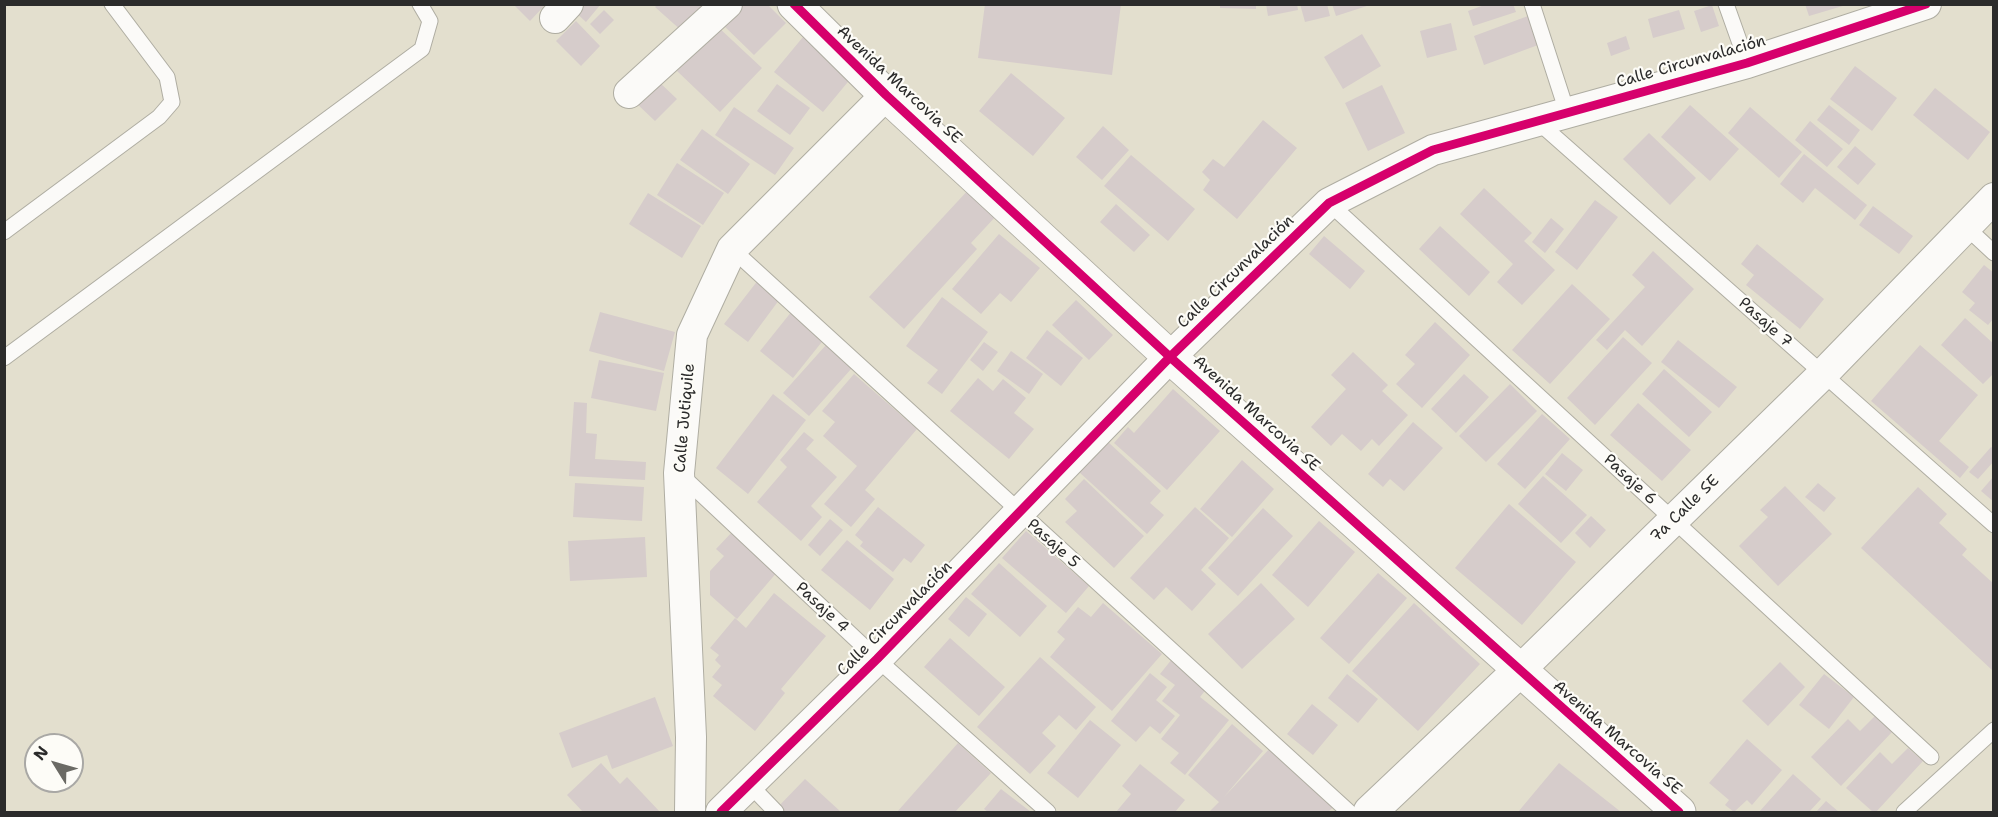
<!DOCTYPE html>
<meta charset="utf-8">
<style>
body{margin:0}
#map{position:relative;width:1998px;height:817px;overflow:hidden;background:#e3dfce;font-family:"Shantell Sans",sans-serif}
canvas{display:block}
.frame{position:absolute;inset:0;border:6px solid #2b2b2b;pointer-events:none}
.north{position:absolute;left:24px;top:733px;width:60px;height:60px;box-sizing:border-box;background:#fdfcf7;border:2px solid #a9a8a5;border-radius:50%;rotate:307deg;font-size:16px;font-weight:700;line-height:24px;text-align:center;color:#2b2b2b}
.north::after{content:'';display:block;margin:auto;width:21px;height:27px;background:#6b6a64;clip-path:polygon(50% 0,100% 100%,50% 72%,0 100%)}
</style>
<div id="map">
<canvas width="1998" height="817"></canvas>
<div class="frame"></div>
<div class="north">N</div>
</div>
<script>
const ctx = document.querySelector('canvas').getContext('2d');
ctx.lineJoin = 'round';
function fill(path, color) {
  ctx.fillStyle = color;
  ctx.fill(path, 'evenodd');
}
function toPath(rows) {
  const path = new Path2D();
  for (const r of rows) {
    path.moveTo(r[0], r[1]);
    for (let i = 2; i < r.length; i += 2) path.lineTo(r[i], r[i + 1]);
  }
  return path;
}
function stroke(path, color, width, dash) {
  ctx.strokeStyle = color;
  ctx.lineWidth = width;
  ctx.lineCap = dash ? 'butt' : 'round';
  ctx.setLineDash(dash || []);
  ctx.stroke(path);
}
function label(font, color, halo, rows, align = 'center') {
  ctx.font = font + ' "Shantell Sans",sans-serif';
  ctx.lineWidth = 4.5;
  ctx.setLineDash([]);
  ctx.textBaseline = 'middle';
  ctx.strokeStyle = halo;
  ctx.fillStyle = color;
  for (const [text, x, y, turn = 0] of rows) {
    ctx.save();
    ctx.translate(x, y);
    ctx.rotate((+turn || 0) * Math.PI / 180);
    ctx.textAlign = isNaN(turn) ? turn : align;
    if (halo) ctx.strokeText(text, 0, 0);
    ctx.fillText(text, 0, 0);
    ctx.restore();
  }
}
const building = toPath([
 [513,4,546,4,530,21],
 [578,4,601,4,586,22,573,10],
 [658,4,708,4,683,32,655,7],
 [741,4,767,4,786,23,754,55,722,24],
 [985,4,1121,4,1112,75,978,58],
 [1220,4,1256,4,1256,9,1220,8],
 [1266,4,1297,4,1298,10,1268,16],
 [1300,4,1327,4,1330,16,1305,22],
 [1332,4,1369,4,1370,5,1336,16],
 [1487,4,1513,4,1516,12,1473,26,1468,11],
 [1805,4,1846,4,1846,5,1809,16],
 [1712,5,1719,26,1701,32,1694,11],
 [604,10,614,20,600,34,590,24],
 [1679,10,1685,29,1653,38,1648,19],
 [1528,16,1538,45,1484,65,1474,36],
 [576,21,600,46,581,66,556,41],
 [1451,23,1457,50,1427,58,1420,31],
 [718,27,762,68,720,112,677,71],
 [1362,34,1381,66,1343,89,1324,57],
 [1626,36,1630,49,1611,56,1607,43],
 [803,37,852,77,823,112,774,72],
 [1855,66,1897,98,1872,131,1830,99],
 [1011,73,1065,118,1033,156,979,111],
 [657,80,677,99,655,121,635,102],
 [777,84,810,108,790,135,757,111],
 [1382,85,1405,133,1368,151,1345,103],
 [1935,88,1990,132,1968,160,1913,115],
 [1690,105,1739,149,1710,181,1661,137],
 [1829,105,1860,130,1849,145,1817,120],
 [734,107,794,148,775,175,715,135],
 [1750,107,1802,152,1779,178,1728,133],
 [1263,120,1297,148,1237,219,1203,190,1210,180,1202,172,1213,159,1224,167],
 [1810,121,1843,149,1827,167,1795,140],
 [1103,126,1129,150,1102,180,1076,157],
 [702,129,750,164,728,194,680,160],
 [1649,133,1696,178,1670,205,1623,159],
 [1855,146,1876,164,1858,185,1837,167],
 [1804,154,1867,205,1855,220,1815,188,1803,203,1780,184],
 [1131,155,1195,209,1168,241,1104,186],
 [677,163,724,193,703,225,657,195],
 [970,188,998,214,971,243,977,249,904,329,869,297],
 [1484,188,1532,233,1524,241,1555,270,1522,305,1497,282,1513,264,1460,214],
 [648,193,701,226,682,258,629,224],
 [1595,200,1618,217,1577,270,1555,252],
 [1116,204,1150,235,1134,252,1100,222],
 [1873,206,1913,236,1899,254,1859,225],
 [1551,218,1564,229,1545,253,1532,242],
 [1440,226,1490,272,1469,296,1419,249],
 [999,234,1040,268,1011,302,1000,293,981,314,952,289],
 [1324,236,1365,271,1350,289,1309,254],
 [1757,244,1824,299,1800,329,1746,285,1754,275,1741,264],
 [1653,251,1694,289,1642,346,1625,330,1607,350,1596,340,1645,287,1632,275],
 [1984,265,1994,273,1994,318,1988,325,1969,310,1975,303,1962,292],
 [762,275,785,292,748,342,724,324],
 [1572,284,1610,319,1550,384,1512,350],
 [942,297,988,332,942,394,927,383,938,370,906,346],
 [1076,300,1113,335,1089,360,1052,325],
 [796,306,829,333,793,378,760,351],
 [600,312,675,332,664,371,589,351],
 [1965,318,1994,344,1994,373,1983,384,1941,345],
 [1435,322,1470,355,1422,408,1396,384,1415,364,1405,355],
 [1047,330,1083,358,1061,386,1026,358],
 [1623,337,1652,363,1595,425,1567,398],
 [1678,340,1737,387,1719,408,1661,362],
 [984,342,998,352,983,371,970,360],
 [826,345,852,368,809,416,783,393],
 [1920,345,1978,395,1939,441,1969,467,1960,478,1871,401],
 [1011,351,1043,374,1029,394,997,371],
 [1353,352,1388,385,1382,391,1408,415,1379,446,1372,439,1361,451,1342,434,1331,446,1311,427,1346,389,1331,375],
 [599,360,664,373,656,411,591,398],
 [1664,369,1712,412,1689,437,1642,394],
 [854,374,917,429,865,490,875,499,851,527,824,504,857,466,823,436,835,422,822,411],
 [1464,374,1489,397,1456,433,1431,409],
 [978,378,993,391,1003,379,1026,398,1014,413,1034,429,1009,459,950,411],
 [1510,384,1537,411,1486,462,1459,436],
 [1173,389,1220,431,1167,490,1114,443,1128,427,1134,433],
 [773,394,806,420,748,494,716,468],
 [574,402,587,403,586,433,597,434,595,459,646,462,645,480,569,476],
 [1638,403,1691,450,1662,481,1610,435],
 [1542,414,1570,439,1525,489,1497,464],
 [1413,422,1443,448,1404,491,1390,479,1383,487,1368,474],
 [804,432,814,440,806,449,837,477,811,506,822,517,801,541,757,502,787,467,780,460],
 [1107,441,1161,491,1150,503,1164,515,1147,534,1079,472],
 [1991,447,1994,449,1994,461,1978,479,1969,472],
 [1562,453,1583,470,1566,491,1545,474],
 [1242,460,1274,489,1232,537,1200,509],
 [1543,476,1587,515,1561,543,1518,504],
 [1994,476,1994,502,1981,491],
 [1084,479,1144,536,1114,568,1065,522,1077,511,1065,499],
 [575,483,644,487,642,521,573,517],
 [1818,483,1836,498,1824,512,1805,497],
 [1785,486,1832,534,1778,586,1739,546,1768,517,1760,510],
 [1918,487,1947,514,1939,523,1967,549,1962,555,1994,584,1992,670,1861,548],
 [1509,504,1576,562,1522,625,1455,568],
 [878,507,925,545,911,563,904,558,893,572,860,546,863,542,855,535],
 [1195,507,1229,538,1201,570,1216,584,1192,611,1166,587,1154,600,1130,578],
 [1263,508,1293,536,1238,596,1208,568],
 [1591,516,1606,530,1590,548,1575,533],
 [830,519,843,530,820,556,808,545],
 [1319,521,1355,552,1308,607,1272,575],
 [733,531,778,571,737,619,710,595,710,571,724,556,716,549],
 [1026,531,1089,586,1066,613,1002,558],
 [645,537,647,577,570,581,568,541],
 [847,540,894,579,870,610,821,570],
 [999,563,1047,606,1020,637,971,594],
 [1378,573,1407,598,1349,664,1320,638],
 [1261,583,1295,619,1242,669,1208,634],
 [774,593,826,636,781,689,785,693,755,731,713,696,722,685,712,677,721,666,715,660,719,655,710,648,735,618,746,628],
 [966,597,987,614,969,637,948,619],
 [1103,603,1162,654,1112,711,1050,657,1065,639,1057,632,1078,607,1091,617],
 [1414,603,1480,664,1418,731,1352,671],
 [950,638,1005,687,979,716,924,667],
 [1176,654,1211,683,1200,697,1229,720,1185,775,1170,763,1179,753,1161,739,1180,715,1162,701,1175,685,1160,674],
 [1040,657,1096,707,1076,730,1059,715,1042,733,1056,746,1030,774,977,727],
 [1780,662,1805,687,1768,726,1742,701],
 [1150,673,1167,687,1156,700,1175,716,1160,734,1150,726,1136,742,1111,721],
 [1347,674,1378,699,1358,723,1328,698],
 [1824,674,1854,697,1829,729,1799,705],
 [655,697,673,746,612,769,607,755,572,768,559,733],
 [1312,704,1338,725,1313,755,1287,734],
 [1876,715,1893,731,1841,786,1811,757,1848,719,1860,731],
 [1090,720,1121,745,1078,798,1047,773],
 [1232,724,1263,751,1224,797,1272,746,1340,801,1328,812,1209,812,1219,802,1188,775],
 [1747,739,1782,770,1752,805,1747,800,1734,812,1725,805,1729,800,1709,783],
 [958,743,991,773,955,812,897,812],
 [1908,748,1923,761,1876,812,1873,812,1846,788,1880,752,1892,764],
 [601,763,620,784,627,777,660,812,583,812,567,795],
 [1559,763,1621,812,1518,812],
 [1140,764,1185,800,1175,812,1116,812,1131,794,1122,786],
 [1793,774,1821,799,1809,812,1759,812],
 [805,779,841,812,778,812,775,810],
 [1001,789,1031,812,988,812,984,809],
 [1826,801,1839,812,1816,812]
]);
const service = toPath([
 [1532,4,1567,112],
 [1726,4,1747,63],
 [1537,121,1994,525],
 [1329,203,1931,757],
 [1966,227,1994,253],
 [4,232,159,117,172,102,167,77,112,4],
 [732,249,1349,812],
 [4,358,422,49,430,21,420,4],
 [681,475,877,659,1048,812],
 [749,784,776,812],
 [1904,812,1994,730]
]);
const minor = toPath([
 [555,18,568,4],
 [629,93,727,4],
 [1519,671,1823,374,1994,198],
 [690,812,691,737,679,473,692,335,732,249,886,95],
 [721,812,877,659,1170,357,1329,203,1433,150,1747,63,1926,4]
]);
const tertiary = toPath([
 [794,4,886,95,1170,357,1679,812],
 [1370,812,1519,671]
]);
const cycleway = toPath([
 [794,4,886,95,1170,357,1679,812],
 [721,812,877,659,1170,357,1329,203,1433,150,1747,63,1926,4]
]);
const streetNames = [
 ["Calle Circunvalación",1691,62,-16],
 ["Avenida Marcovia SE",899,85,43],
 ["Calle Circunvalación",1236,272,-44],
 ["Pasaje 7",1765,323,42],
 ["Avenida Marcovia SE",1256,414,42],
 ["Calle Jutiquile",685,418,-85],
 ["Pasaje 6",1630,480,43],
 ["7a Calle SE",1685,509,-44],
 ["Pasaje 5",1053,544,42],
 ["Pasaje 4",822,608,43],
 ["Calle Circunvalación",895,619,-45],
 ["Avenida Marcovia SE",1617,738,41]
];
fill(building, '#d6cccb');
stroke(service, '#afada2', 17);
stroke(minor, '#afada2', 32);
stroke(tertiary, '#afada2', 35);
stroke(service, '#fbfaf8', 15);
stroke(minor, '#fbfaf8', 30);
stroke(tertiary, '#fbfaf8', 33);
stroke(cycleway, '#d6006c', 9);
label('16px', '#2b2b2b', '#fdfcf7', streetNames);
</script>
